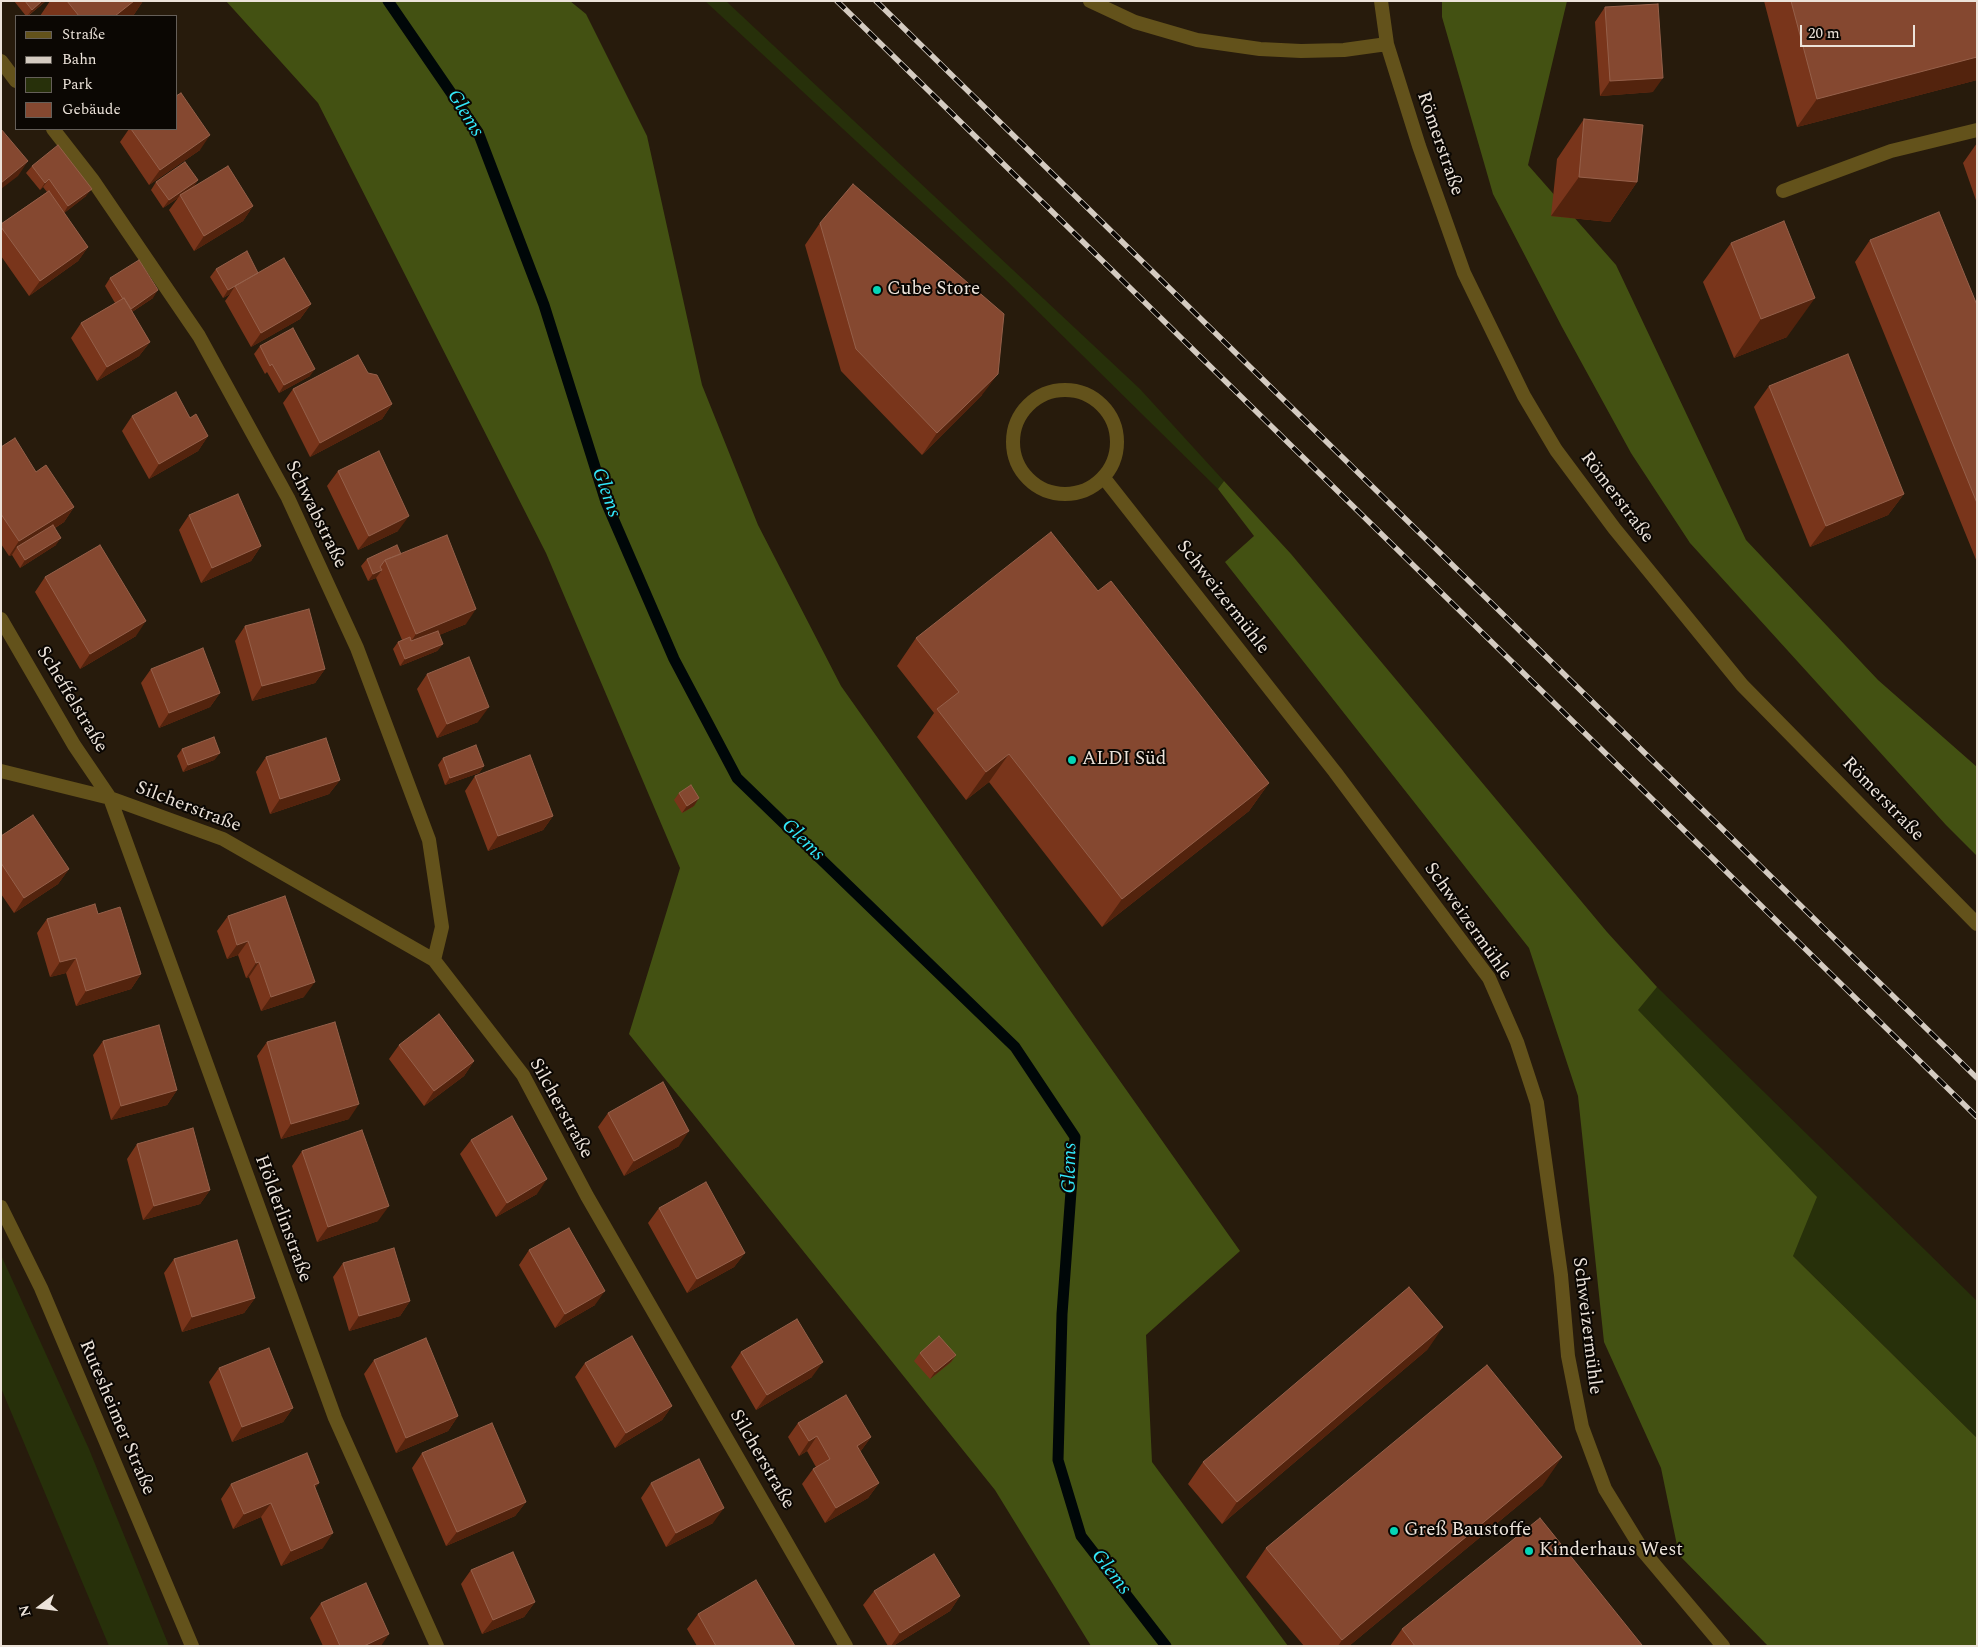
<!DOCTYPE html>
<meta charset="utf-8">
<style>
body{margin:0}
#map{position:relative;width:1978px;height:1647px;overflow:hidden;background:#271b0c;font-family:Spectral,serif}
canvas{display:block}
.frame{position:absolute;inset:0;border:2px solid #ece3da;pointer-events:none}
.legend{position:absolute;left:15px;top:15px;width:162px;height:115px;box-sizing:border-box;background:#0b0703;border:1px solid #655f59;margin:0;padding:6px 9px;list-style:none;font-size:15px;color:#ece3da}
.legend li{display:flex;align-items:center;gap:10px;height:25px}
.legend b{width:25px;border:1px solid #655f59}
.north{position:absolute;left:15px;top:1582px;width:50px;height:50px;-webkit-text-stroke:4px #0b0703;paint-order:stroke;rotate:255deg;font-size:14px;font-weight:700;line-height:20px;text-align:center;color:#ece3da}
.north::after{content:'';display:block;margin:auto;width:18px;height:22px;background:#ece3da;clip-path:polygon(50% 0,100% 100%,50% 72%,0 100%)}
.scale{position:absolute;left:1800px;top:25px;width:115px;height:22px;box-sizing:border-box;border:2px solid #ece3da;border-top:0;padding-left:6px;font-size:15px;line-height:18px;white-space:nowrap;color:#ece3da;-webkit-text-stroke:4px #0b0703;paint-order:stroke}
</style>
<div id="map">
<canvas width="1978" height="1647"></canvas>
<div class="frame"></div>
<ul class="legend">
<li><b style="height:6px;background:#63521b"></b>Straße</li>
<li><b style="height:6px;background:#d4cbc1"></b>Bahn</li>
<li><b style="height:14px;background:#27300a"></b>Park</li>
<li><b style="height:14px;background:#854830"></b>Gebäude</li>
</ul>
<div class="north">N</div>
<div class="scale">20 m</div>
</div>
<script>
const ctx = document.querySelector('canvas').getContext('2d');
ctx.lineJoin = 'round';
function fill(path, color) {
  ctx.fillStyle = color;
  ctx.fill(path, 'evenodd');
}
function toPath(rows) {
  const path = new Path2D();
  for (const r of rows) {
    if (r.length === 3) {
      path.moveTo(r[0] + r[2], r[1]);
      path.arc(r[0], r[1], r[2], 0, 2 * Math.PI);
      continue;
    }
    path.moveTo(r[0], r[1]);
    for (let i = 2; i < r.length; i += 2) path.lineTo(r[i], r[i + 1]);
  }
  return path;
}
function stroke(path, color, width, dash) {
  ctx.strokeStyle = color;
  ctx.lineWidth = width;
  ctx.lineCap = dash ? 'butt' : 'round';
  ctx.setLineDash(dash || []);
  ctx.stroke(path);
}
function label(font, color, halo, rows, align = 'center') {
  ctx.font = font + ' Spectral,serif';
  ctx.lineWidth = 4;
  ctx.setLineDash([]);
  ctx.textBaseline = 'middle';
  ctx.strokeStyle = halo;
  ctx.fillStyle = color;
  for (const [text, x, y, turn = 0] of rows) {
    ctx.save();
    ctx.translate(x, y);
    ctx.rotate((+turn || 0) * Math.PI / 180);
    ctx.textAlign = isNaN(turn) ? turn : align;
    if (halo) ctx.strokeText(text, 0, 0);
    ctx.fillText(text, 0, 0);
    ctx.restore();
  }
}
const green = toPath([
 [705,1,726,1,1140,389,1224,481,1218,489,1007,281],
 [1657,987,1977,1301,1977,1438,1793,1256,1637,1010],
 [1,1255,89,1449,169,1646,109,1646,1,1388]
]);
const forest = toPath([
 [226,1,570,1,586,14,647,136,702,385,758,525,841,686,1240,1251,1146,1335,1152,1462,1288,1646,1091,1646,995,1490,629,1034,680,868,546,553,318,103],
 [1442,1,1567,1,1528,165,1616,265,1746,540,1878,680,1977,767,1977,856,1946,825,1690,543,1631,453,1562,327,1493,194,1442,17],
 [1224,481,1291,554,1607,932,1657,987,1638,1010,1817,1197,1793,1256,1977,1438,1977,1646,1768,1646,1679,1555,1661,1468,1604,1342,1578,1096,1529,948,1225,562,1254,536,1218,489]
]);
const stream = toPath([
 [388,1,478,132,544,305,606,502,674,659,737,778,1015,1047,1075,1137,1062,1314,1058,1460,1081,1536,1166,1646]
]);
const minor = toPath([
 [1,61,16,81],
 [53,129,92,179,199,336,288,498,357,648,429,840,442,927,434,960],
 [1783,191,1891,151,1977,130],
 [1065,442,52],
 [1104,478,1335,772,1489,978,1517,1042,1537,1103,1561,1275,1568,1356,1582,1427,1605,1489,1643,1551,1723,1646],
 [1,619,74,745,110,798,335,1418,437,1646],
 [1,771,110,798,223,839,434,960,523,1075,587,1196,846,1646]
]);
const tertiary = toPath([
 [1090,1,1135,22,1197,40,1260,49,1301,51,1344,50,1387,44],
 [1381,1,1387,44,1419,146,1464,273,1524,396,1556,450,1614,528,1742,685,1977,924],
 [1,1207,41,1288,192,1646]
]);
const rail = toPath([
 [837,1,1977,1117],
 [876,1,1977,1078]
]);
const wall = toPath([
 [14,1,46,1,28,16,26,16],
 [50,1,143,1,133,16,40,16],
 [1764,1,1977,1,1977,80,1797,127],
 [1605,7,1653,92,1600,96,1595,22],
 [1584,119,1637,182,1610,222,1551,216,1557,159],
 [129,129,176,129,200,150,149,185,120,142],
 [1977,143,1977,203,1963,163],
 [32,166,86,196,64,213,88,247,78,261,29,296,1,256,1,224,47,192,43,187,40,190,26,173],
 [198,180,193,187,253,206,243,221,194,251,169,210,178,198,163,208,151,190,156,182],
 [820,223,982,395,922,455,841,371,805,245],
 [1870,240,1977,305,1977,562,1855,262],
 [1731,243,1787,337,1734,358,1703,282],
 [216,269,259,273,311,304,300,319,251,347,225,301,230,294,223,298,210,277],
 [110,278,153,298,132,312,150,342,139,356,97,381,71,338,81,323,115,303,105,286],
 [260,346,310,376,279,393,267,372,265,374,254,354],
 [368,373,392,404,382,419,310,457,283,403,293,389],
 [1769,386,1904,494,1888,515,1810,547,1754,407],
 [132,416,190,418,208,436,198,451,149,479,122,431],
 [1,447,36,472,74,507,64,522,55,528,56,545,20,568,12,555,9,556,1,544],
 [338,471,398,531,358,550,327,486],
 [189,515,261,546,251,561,201,583,179,530],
 [401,554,466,624,439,635,443,644,437,651,400,666,393,649,398,642,402,640,376,578,368,581,361,566,367,559],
 [45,577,136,636,80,669,35,592],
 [1098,591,1269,783,1249,811,1102,927,989,782,966,800,917,737,934,713,897,666,916,638],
 [245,626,325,669,315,683,252,701,235,641],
 [151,669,220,693,210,707,159,728,141,683],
 [427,674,478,722,437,738,417,689],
 [182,749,220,753,214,760,183,772,177,756],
 [266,757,340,780,329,794,270,814,256,772],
 [443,758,484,766,479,773,445,785,438,765],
 [475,776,553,816,543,830,488,851,465,791],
 [679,793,694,806,682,813,674,800],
 [1,836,69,869,58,884,14,913,1,894],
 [98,914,141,974,131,989,76,1006,66,973,50,977,37,933,47,919],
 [228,916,304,997,261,1011,249,977,246,978,238,955,227,959,217,931],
 [103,1041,177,1090,167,1105,111,1120,93,1055],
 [267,1042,349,1119,281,1139,257,1056],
 [399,1045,474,1061,464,1076,424,1106,389,1059],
 [608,1113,679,1146,624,1176,598,1127],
 [471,1140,537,1194,496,1217,460,1154],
 [137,1144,210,1190,200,1204,143,1220,127,1159],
 [302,1151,378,1221,317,1242,292,1166],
 [659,1208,745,1253,734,1267,687,1293,648,1223],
 [529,1250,595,1305,555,1328,519,1265],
 [174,1259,255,1298,244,1313,182,1332,164,1273],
 [343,1263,410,1301,400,1316,349,1331,333,1277],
 [1428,1349,1222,1524,1188,1484,1203,1462],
 [741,1352,812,1377,756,1410,731,1367],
 [920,1353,956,1355,951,1362,930,1379,914,1361],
 [374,1360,458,1416,448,1431,396,1453,364,1374],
 [585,1363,672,1406,662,1420,615,1448,575,1377],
 [219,1368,293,1408,283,1422,232,1442,209,1382],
 [798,1423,871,1437,860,1452,879,1483,868,1498,825,1523,802,1484,813,1469,816,1467,807,1451,799,1456,788,1437],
 [422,1453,526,1502,515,1516,446,1546,412,1468],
 [651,1483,713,1523,666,1547,641,1498],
 [231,1484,315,1489,323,1548,281,1566,261,1517,233,1529,221,1499],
 [1543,1485,1349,1646,1304,1646,1246,1577,1266,1548],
 [471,1570,535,1602,524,1617,482,1634,461,1584],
 [874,1591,960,1596,950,1611,893,1646,888,1646,863,1605],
 [321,1603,381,1646,323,1646,310,1618],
 [698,1614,795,1646,697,1646,687,1629],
 [1402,1629,1641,1646,1390,1646]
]);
const shadedWall = toPath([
 [42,1,46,1,27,16,32,10],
 [134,1,143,1,133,16,115,16],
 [1977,57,1977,80,1797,127,1817,99],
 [1663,78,1653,92,1600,96,1610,81],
 [210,135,200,150,149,185,160,170],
 [28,161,18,176,1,189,1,183],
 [1579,177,1637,182,1610,222,1551,216],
 [49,179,43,187,40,190,45,183],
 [198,180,193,188,180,195,178,198,163,208,169,200],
 [92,189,86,196,63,214,68,206],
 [253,206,243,221,194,251,204,236],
 [88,247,78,261,29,296,40,281],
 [235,286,230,294,223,298,228,290],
 [158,290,153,298,124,317,129,310],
 [1815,298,1787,337,1734,358,1761,319],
 [311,304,300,319,251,347,261,333],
 [150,342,139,356,97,381,107,367],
 [315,369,310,376,279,393,284,385],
 [998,374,982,395,922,455,937,433],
 [392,404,382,419,310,457,320,443],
 [208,436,198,451,149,479,159,464],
 [1904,494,1888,515,1810,547,1826,526],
 [74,507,64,522,19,550,17,547,12,555,9,556,19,541],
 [409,516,398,531,358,550,369,536],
 [61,538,56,545,20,568,25,560],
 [261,546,251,561,201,583,212,568],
 [382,570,376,578,368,581,373,574],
 [476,609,466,624,406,649,416,634],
 [146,621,136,636,80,669,90,654],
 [443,644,437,651,400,666,405,659],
 [325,669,315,683,252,701,262,686],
 [220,693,210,707,159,728,169,713],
 [489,707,478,722,437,738,447,724],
 [220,753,214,760,183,772,188,765],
 [1009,754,989,782,966,800,986,772],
 [484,766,479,773,445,785,450,778],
 [340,780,329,794,270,814,280,799],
 [1269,783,1249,811,1102,927,1122,899],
 [699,798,694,806,682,813,687,806],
 [553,816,543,830,488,851,498,836],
 [69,869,58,884,14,913,24,898],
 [248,941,238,955,227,959,237,945],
 [76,958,66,973,50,977,60,962],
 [259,962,249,977,246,978,256,963],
 [141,974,131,989,76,1006,86,991],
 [315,982,304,997,261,1011,271,997],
 [474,1061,464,1076,424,1106,434,1091],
 [177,1090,167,1105,111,1120,121,1106],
 [359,1104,349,1119,281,1139,291,1124],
 [689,1131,679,1146,624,1176,634,1161],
 [547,1179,537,1194,496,1217,507,1203],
 [210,1190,200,1204,143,1220,154,1206],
 [389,1206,378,1221,317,1242,328,1227],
 [745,1253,734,1267,687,1293,697,1279],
 [605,1291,595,1305,555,1328,565,1314],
 [255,1298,244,1313,182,1332,192,1317],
 [410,1301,400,1316,349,1331,359,1316],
 [1443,1327,1428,1349,1222,1524,1237,1502],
 [956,1355,951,1362,930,1379,935,1372],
 [823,1362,812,1377,756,1410,767,1395],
 [672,1406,662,1420,615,1448,626,1433],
 [293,1408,283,1422,232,1442,242,1427],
 [458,1416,448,1431,396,1453,406,1438],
 [817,1436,807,1451,799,1456,809,1441],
 [871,1437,860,1452,857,1446],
 [1562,1457,1543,1485,1349,1646,1338,1646,1342,1640],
 [319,1483,309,1498,314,1485],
 [879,1483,868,1498,825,1523,836,1508],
 [526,1502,515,1516,446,1546,457,1532],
 [271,1503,261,1517,233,1529,244,1514],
 [724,1508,713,1523,666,1547,676,1533],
 [333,1533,323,1548,281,1566,291,1551],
 [960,1596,950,1611,893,1646,891,1646,900,1633],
 [535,1602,524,1617,482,1634,493,1620],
 [389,1634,381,1646,364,1646]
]);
const building = toPath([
 [25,1,42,1,32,10,25,1],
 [67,1,134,1,115,16,79,16,67,1],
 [1791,1,1977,1,1977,57,1817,99,1791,1],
 [1658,4,1663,78,1610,81,1605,7,1658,4],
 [181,93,210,135,160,170,131,129,176,129,176,96,181,93],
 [1584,119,1643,125,1637,182,1579,177,1584,119],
 [1,129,28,161,1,183,1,129],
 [58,145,92,189,68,206,49,179,45,183,32,166,58,145],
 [185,162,198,180,169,200,156,182,185,162],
 [228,166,253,206,204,236,180,195,228,166],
 [853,184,1004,314,998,374,937,433,856,349,820,223,853,184],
 [49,191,88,247,40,281,1,227,1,224,49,191],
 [1939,212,1977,305,1977,503,1870,240,1939,212],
 [1784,221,1815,298,1761,319,1731,243,1784,221],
 [247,251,258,273,228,290,216,269,247,251],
 [284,258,311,304,261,333,235,286,284,258],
 [139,260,158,290,131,309,124,298,123,299,110,278,139,260],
 [124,298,150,342,107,367,81,323,124,298],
 [293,328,315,369,284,385,272,364,270,366,260,346,293,328],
 [1848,354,1904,494,1826,526,1769,386,1848,354],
 [358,355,368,373,377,375,392,404,320,443,293,389,358,355],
 [176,392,190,418,196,414,208,436,159,464,132,416,176,392],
 [15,438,36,472,46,465,74,507,19,541,1,514,1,447,15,438],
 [379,451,409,516,369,536,338,471,379,451],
 [238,494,261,546,212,568,189,515,238,494],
 [53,525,61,538,25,560,17,547,53,525],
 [1051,532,1098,591,1111,581,1269,783,1122,899,1009,754,986,772,937,709,959,692,916,638,1051,532],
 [447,535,476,609,416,634,385,560,447,535],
 [100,545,146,621,90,654,45,577,100,545],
 [397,545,401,554,385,560,380,567,382,570,373,574,367,559,397,545],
 [309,609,325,669,262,686,245,626,309,609],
 [438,631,443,644,405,659,398,642,410,637,411,641,438,631],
 [203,648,220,693,169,713,151,669,203,648],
 [469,657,489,707,447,724,427,674,469,657],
 [214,737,220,753,188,765,182,749,214,737],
 [326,738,340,780,280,799,266,757,326,738],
 [476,745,484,766,450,778,443,758,476,745],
 [530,755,553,816,498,836,475,776,530,755],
 [691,785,699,798,687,806,679,793,691,785],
 [33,815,69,869,24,898,1,863,1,836,33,815],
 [285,896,315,982,271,997,259,962,256,963,248,941,237,945,228,916,285,896],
 [95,904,98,914,120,907,141,974,86,991,76,958,60,962,47,919,95,904],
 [439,1014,474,1061,434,1091,399,1045,439,1014],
 [335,1022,359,1104,291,1124,267,1042,335,1022],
 [159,1025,177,1090,121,1106,103,1041,159,1025],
 [663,1082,689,1131,634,1161,608,1113,663,1082],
 [512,1116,547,1179,507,1203,471,1140,512,1116],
 [193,1128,210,1190,154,1206,137,1144,193,1128],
 [362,1130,389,1206,328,1227,302,1151,362,1130],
 [706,1182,745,1253,697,1279,659,1208,706,1182],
 [569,1228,605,1291,565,1314,529,1250,569,1228],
 [237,1240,255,1298,192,1317,174,1259,237,1240],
 [394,1248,410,1301,359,1316,343,1263,394,1248],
 [1409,1287,1443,1327,1237,1502,1203,1462,1409,1287],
 [797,1319,823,1362,767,1395,741,1352,797,1319],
 [632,1336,672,1406,626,1433,585,1363,632,1336],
 [939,1336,956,1355,935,1372,920,1353,939,1336],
 [426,1338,458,1416,406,1438,374,1360,426,1338],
 [269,1348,293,1408,242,1427,219,1368,269,1348],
 [1487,1365,1562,1457,1342,1640,1266,1548,1487,1365],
 [846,1395,871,1437,857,1446,879,1483,836,1508,813,1469,830,1459,817,1436,809,1441,798,1423,846,1395],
 [492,1423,526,1502,457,1532,422,1453,492,1423],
 [307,1453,319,1483,314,1485,333,1533,291,1551,271,1503,244,1514,231,1484,307,1453],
 [699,1459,724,1508,676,1533,651,1483,699,1459],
 [1540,1518,1642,1645,1641,1646,1415,1646,1402,1629,1540,1518],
 [513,1552,535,1602,493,1620,471,1570,513,1552],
 [934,1554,960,1596,900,1633,874,1591,934,1554],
 [756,1580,795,1646,716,1646,698,1614,756,1580],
 [366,1583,389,1634,364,1646,340,1646,321,1603,366,1583]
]);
const markers = [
 [877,290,5,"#05d5b6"],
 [1072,760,5,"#05d5b6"],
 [1394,1531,5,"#05d5b6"],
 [1529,1551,5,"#05d5b6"]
];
const streetNames = [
 ["Römerstraße",1439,144,71],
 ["Römerstraße",1616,498,53],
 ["Schwabstraße",315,515,64],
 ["Schweizermühle",1222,598,52],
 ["Scheffelstraße",71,700,59],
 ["Römerstraße",1882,800,46],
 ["Silcherstraße",188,808,21],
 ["Schweizermühle",1467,922,55],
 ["Silcherstraße",560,1109,61],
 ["Hölderlinstraße",282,1219,70],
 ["Schweizermühle",1586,1326,83],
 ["Rutesheimer Straße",116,1418,67],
 ["Silcherstraße",761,1460,60]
];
const poiNames = [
 ["Cube Store",887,290],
 ["ALDI Süd",1082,760],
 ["Greß Baustoffe",1404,1531],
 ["Kinderhaus West",1539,1551]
];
const waterNames = [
 ["Glems",464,114,58],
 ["Glems",605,493,70],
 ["Glems",802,841,44],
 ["Glems",1071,1168,-89],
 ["Glems",1110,1573,52]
];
fill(green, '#27300a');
fill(forest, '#435112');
stroke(stream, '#000708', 11);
stroke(minor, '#63521b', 14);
stroke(tertiary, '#63521b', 14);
stroke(rail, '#d4cbc1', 5.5);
stroke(rail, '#0b0703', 4, [11]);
fill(wall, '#79351b');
fill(shadedWall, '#53230d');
fill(building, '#854830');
stroke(building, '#95604a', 1);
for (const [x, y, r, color] of markers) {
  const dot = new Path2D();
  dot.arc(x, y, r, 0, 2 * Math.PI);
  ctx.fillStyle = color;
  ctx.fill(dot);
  stroke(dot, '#0b0703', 2);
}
label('19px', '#ece3da', '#0b0703', streetNames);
label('19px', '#ece3da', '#0b0703', poiNames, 'left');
label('italic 20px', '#32e9fb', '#0b0703', waterNames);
</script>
